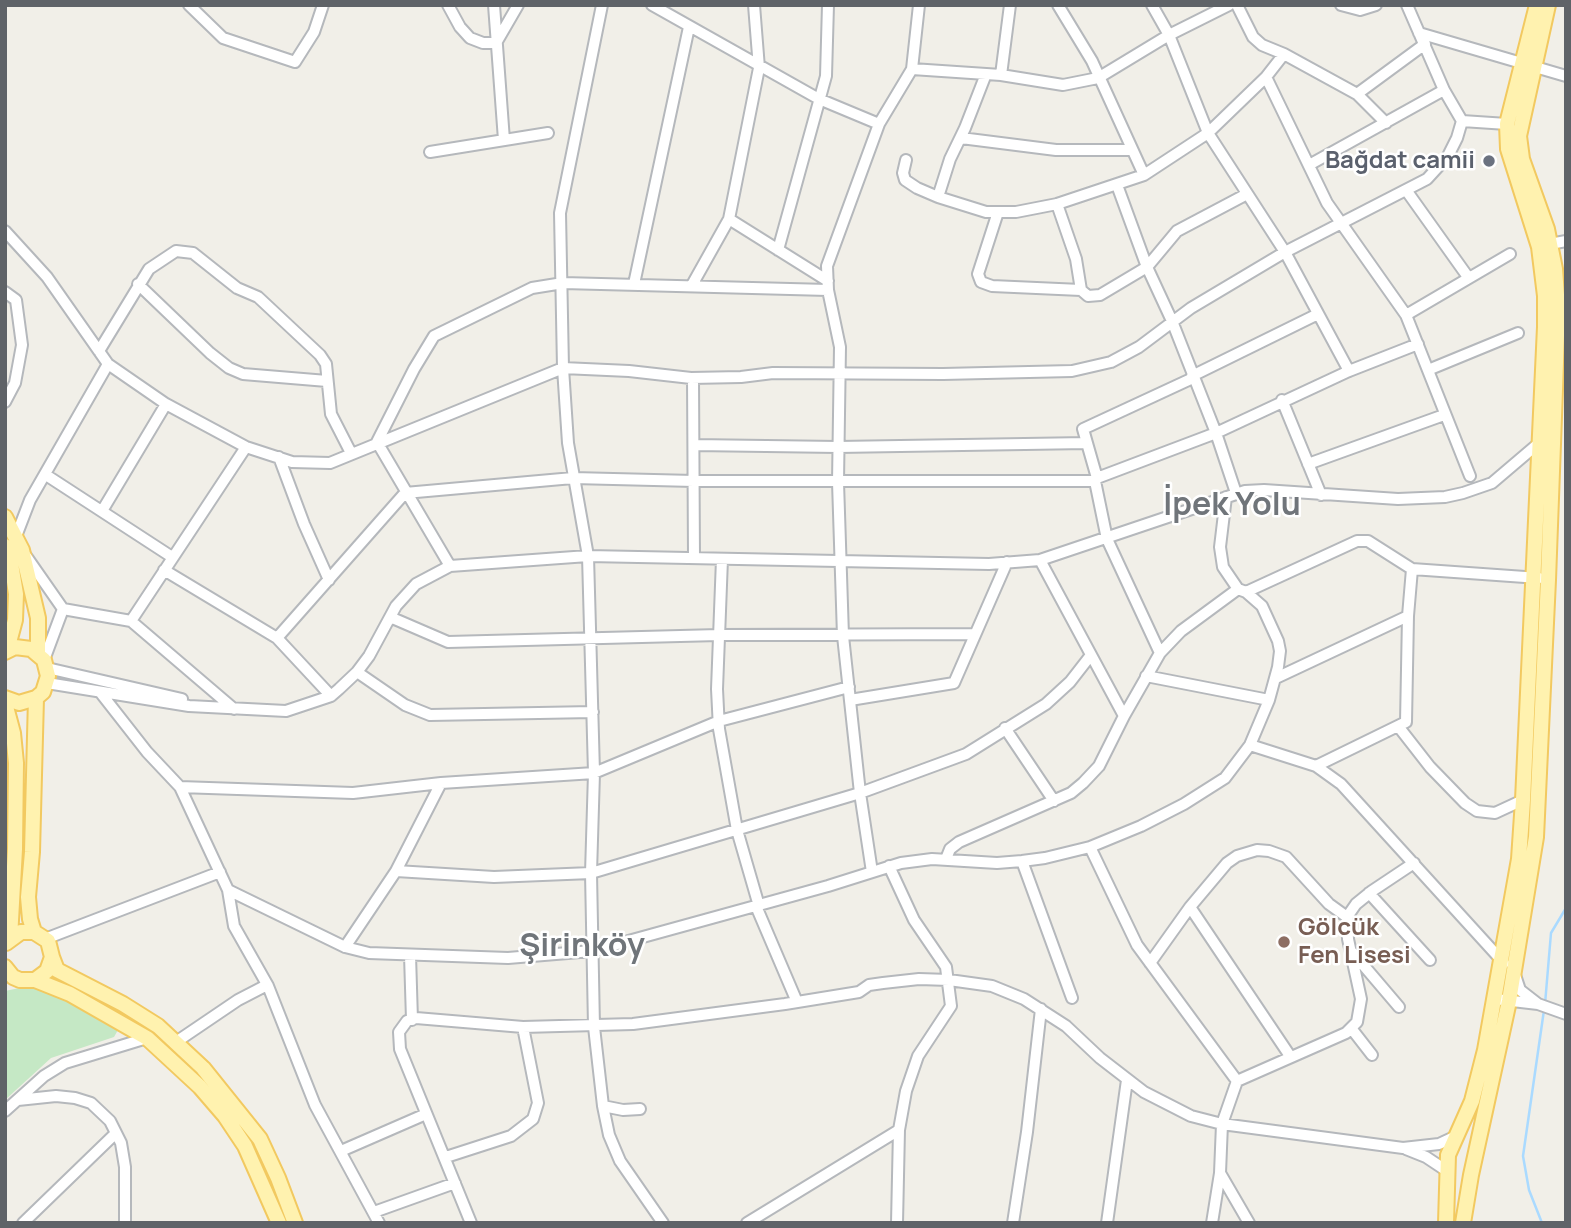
<!DOCTYPE html>
<meta charset="utf-8">
<style>
body{margin:0}
#map{position:relative;width:1571px;height:1228px;overflow:hidden;background:#f1efe8;font-family:Manrope,sans-serif}
canvas{display:block}
.frame{position:absolute;inset:0;border:7px solid #5f6368;pointer-events:none}
</style>
<div id="map">
<canvas width="1571" height="1228"></canvas>
<div class="frame"></div>
</div>
<script>
const ctx = document.querySelector('canvas').getContext('2d');
ctx.lineJoin = 'round';
function fill(path, color) {
  ctx.fillStyle = color;
  ctx.fill(path, 'evenodd');
}
function toPath(rows) {
  const path = new Path2D();
  for (const r of rows) {
    path.moveTo(r[0], r[1]);
    for (let i = 2; i < r.length; i += 2) path.lineTo(r[i], r[i + 1]);
  }
  return path;
}
function stroke(path, color, width, dash) {
  ctx.strokeStyle = color;
  ctx.lineWidth = width;
  ctx.lineCap = dash ? 'butt' : 'round';
  ctx.setLineDash(dash || []);
  ctx.stroke(path);
}
function label(font, color, halo, rows, align = 'center') {
  ctx.font = font + ' Manrope,sans-serif';
  ctx.lineWidth = 5;
  ctx.setLineDash([]);
  ctx.textBaseline = 'middle';
  ctx.strokeStyle = halo;
  ctx.fillStyle = color;
  for (const [text, x, y, turn = 0] of rows) {
    ctx.save();
    ctx.translate(x, y);
    ctx.rotate((+turn || 0) * Math.PI / 180);
    ctx.textAlign = isNaN(turn) ? turn : align;
    if (halo) ctx.strokeText(text, 0, 0);
    ctx.fillText(text, 0, 0);
    ctx.restore();
  }
}
const green = toPath([
 [29,986,47,990,118,1030,114,1037,51,1058,5,1100,5,991]
]);
const stream = toPath([
 [1545,1004,1551,933,1566,908],
 [1542,1223,1529,1190,1523,1156,1544,1010]
]);
const minor = toPath([
 [189,5,223,38,295,62,314,32,323,5],
 [448,5,460,27,470,38,483,43,496,43,518,5],
 [494,5,504,140],
 [602,5,560,213,563,368,568,443,588,556,594,773,591,873,594,1027,603,1106,609,1135,620,1161,663,1223],
 [652,5,819,99,879,124],
 [1058,5,1092,61,1144,175],
 [1152,5,1169,35,1208,133,1285,252,1349,371],
 [1237,5,1253,37,1262,45,1284,54,1357,94,1386,123],
 [1341,5,1360,10,1376,5],
 [1407,5,1444,90,1462,121,1507,124],
 [1419,33,1566,76],
 [912,69,1001,75,1063,85,1098,78,1169,35,1229,5],
 [986,74,965,128,950,159,938,197,986,212,1016,212,1057,204,1144,175,1208,133,1266,77,1284,54],
 [1001,75,1010,5],
 [1266,77,1327,203,1406,315,1470,476],
 [1357,94,1425,44],
 [961,138,1056,150,1132,150],
 [430,152,548,133],
 [906,160,903,173,905,180,917,188,938,197],
 [1309,165,1444,90],
 [1117,185,1147,267,1172,321,1216,433,1236,493],
 [1406,190,1468,277],
 [1057,204,1076,259,1081,290],
 [998,212,978,274,981,282,992,286,1081,290,1088,296,1100,295,1147,267,1177,231,1247,194],
 [729,219,828,281],
 [5,231,47,277,108,364,166,404,246,447,292,462,330,463,563,368,629,371,691,378,741,377,773,373,943,374,1072,371,1111,362,1139,347,1191,308,1285,252,1427,179,1448,156,1457,138,1462,121],
 [1550,244,1566,241],
 [778,250,826,76,828,5],
 [138,284,210,353,229,368,243,374,327,381],
 [634,284,689,27],
 [692,285,729,219,759,68,754,5],
 [5,292,16,300,22,345,15,383,5,402],
 [1406,315,1510,254],
 [99,351,149,269,176,251,193,253,237,288,258,297,320,355,326,364,331,414,351,453],
 [1428,370,1518,333],
 [1192,376,1318,314],
 [693,378,694,558],
 [1282,400,1321,495],
 [694,445,838,447,1087,443],
 [279,457,304,524,329,580],
 [1308,464,1444,415],
 [46,475,172,557],
 [1097,478,1083,429,1193,378],
 [1095,481,1107,539,1160,653],
 [102,511,166,404],
 [15,539,30,500,108,364],
 [26,556,63,609,44,660],
 [722,559,717,689,719,729,737,830,759,906],
 [1040,560,1124,716],
 [450,566,377,442,414,369,434,336,532,288,563,283,828,290],
 [164,570,277,638,331,696],
 [1246,592,1357,541,1368,541,1412,569,1539,578],
 [63,609,131,621,234,709],
 [390,617,448,642,719,635,975,634],
 [131,621,246,447],
 [277,638,405,493,573,478,694,481,1095,481,1097,478,1216,433,1349,371,1418,344],
 [47,668,182,699],
 [357,672,405,705,430,715,593,712],
 [1146,676,1269,700],
 [1276,678,1408,616],
 [47,683,189,706,286,711,331,696,339,689,357,672,369,656,396,606,416,584,450,566,588,556,989,564,1040,560,1245,491,1264,490,1398,499,1445,497,1463,493,1492,483,1539,443],
 [100,692,147,752,180,787,228,890,234,926,268,986,315,1105,379,1223],
 [850,700,954,683,1007,562],
 [1398,726,1430,767,1465,803,1477,811,1495,813,1523,800],
 [1005,728,1054,801],
 [1250,745,1316,766,1341,784,1504,963],
 [1316,766,1406,722,1408,616,1412,569],
 [180,787,353,793,441,783,594,773,719,721,849,687],
 [1090,847,1137,945,1237,1081],
 [946,859,950,849,959,842,1071,793,1083,783,1099,766,1124,716,1160,653,1181,631,1238,589],
 [1022,861,1072,998],
 [889,866,914,920,946,967,951,1006,918,1056,906,1091,899,1130,897,1223],
 [396,871,494,877,591,873,860,793,966,754,1046,704,1070,682,1091,655],
 [872,872,860,793,843,636,838,482,840,347,828,290,827,266,879,124,912,69,919,5],
 [228,890,345,947,369,953,508,958,592,951,828,886,901,863,932,859,997,863,1022,861,1045,858,1090,847,1141,826,1184,804,1225,778,1250,745,1269,700,1278,667,1280,651,1278,641,1262,606,1246,592,1238,589,1223,567,1220,547,1226,497],
 [1369,893,1430,960],
 [756,906,797,1002],
 [1190,907,1290,1056],
 [45,939,220,872],
 [345,947,396,871,441,783],
 [1353,953,1399,1007],
 [410,955,412,1020],
 [1150,963,1190,907,1227,863,1237,856,1257,850,1269,851,1286,857,1329,904,1347,917],
 [1515,975,1520,990,1538,1004],
 [1495,999,1538,1004,1566,1014],
 [1351,1028,1372,1055],
 [176,1042,238,1000,267,985],
 [18,1100,56,1096,75,1098,91,1103,110,1121,121,1143,125,1167,125,1223],
 [603,1106,623,1110,640,1109],
 [5,1111,44,1076,65,1063,147,1038],
 [1406,1149,1426,1157,1447,1171],
 [341,1151,426,1114],
 [446,1157,511,1136,533,1119,538,1103,523,1027],
 [1220,1173,1249,1223],
 [374,1212,455,1183],
 [23,1223,116,1133],
 [471,1223,400,1049,399,1032,407,1021,416,1018,523,1027,633,1024,785,1004,859,992,869,985,883,983,919,979,949,980,992,986,1024,999,1066,1026,1100,1058,1144,1092,1191,1116,1222,1124,1403,1148,1439,1144,1454,1137],
 [747,1223,899,1130],
 [1013,1223,1027,1132,1041,1009],
 [1107,1223,1127,1080],
 [1212,1223,1220,1173,1222,1124,1237,1081,1346,1033,1357,1022,1361,999,1348,939,1347,917,1356,904,1372,891,1414,863]
]);
const major = toPath([
 [5,517,22,550,38,618,38,653],
 [5,546,10,557,16,594,15,620,7,650],
 [5,652,15,647,31,649,44,660,48,676,43,692,36,698,19,703,5,698],
 [5,703,13,733,16,763,15,849,10,938],
 [34,932,30,919,28,897,32,852,36,698],
 [52,957,57,970,123,1004,158,1026,203,1068,260,1139,278,1178,295,1223],
 [5,967,13,977,20,980,35,980,47,971,52,957,48,941,34,932,21,932,6,943],
 [35,980,70,994,147,1038,200,1087,225,1116,245,1146,279,1223],
 [1446,1223,1448,1155,1472,1101,1485,1050,1519,859,1523,800,1545,327,1545,296,1539,247,1508,149,1507,124,1537,5],
 [1463,1223,1471,1175,1509,1001,1536,837,1548,580,1558,308,1555,269,1547,229,1522,159,1519,136,1548,5]
]);
const markers = [
 [1489,161,7,"#6b7280"],
 [1284,942,7,"#8d6e63"]
];
const worshipNames = [
 ["Bağdat camii",1475,161]
];
const educationNames = [
 ["Gölcük",1298,928],
 ["Fen Lisesi",1298,956]
];
const districtNames = [
 ["İpek Yolu",1232,506],
 ["Şirinköy",582,947]
];
fill(green, '#c5e8c5');
stroke(stream, '#aadaff', 2.5);
stroke(minor, '#b5b8bc', 14);
stroke(major, '#f2c960', 18);
stroke(minor, '#fff', 10);
stroke(major, '#fff2af', 14);
for (const [x, y, r, color] of markers) {
  const dot = new Path2D();
  dot.arc(x, y, r, 0, 2 * Math.PI);
  ctx.fillStyle = color;
  ctx.fill(dot);
  stroke(dot, '#fff', 2.5);
}
label('bold 24px', '#5b616d', '#fff', worshipNames, 'right');
label('bold 24px', '#785e54', '#fff', educationNames, 'left');
label('bold 32px', '#70757a', '#fff', districtNames);
</script>
